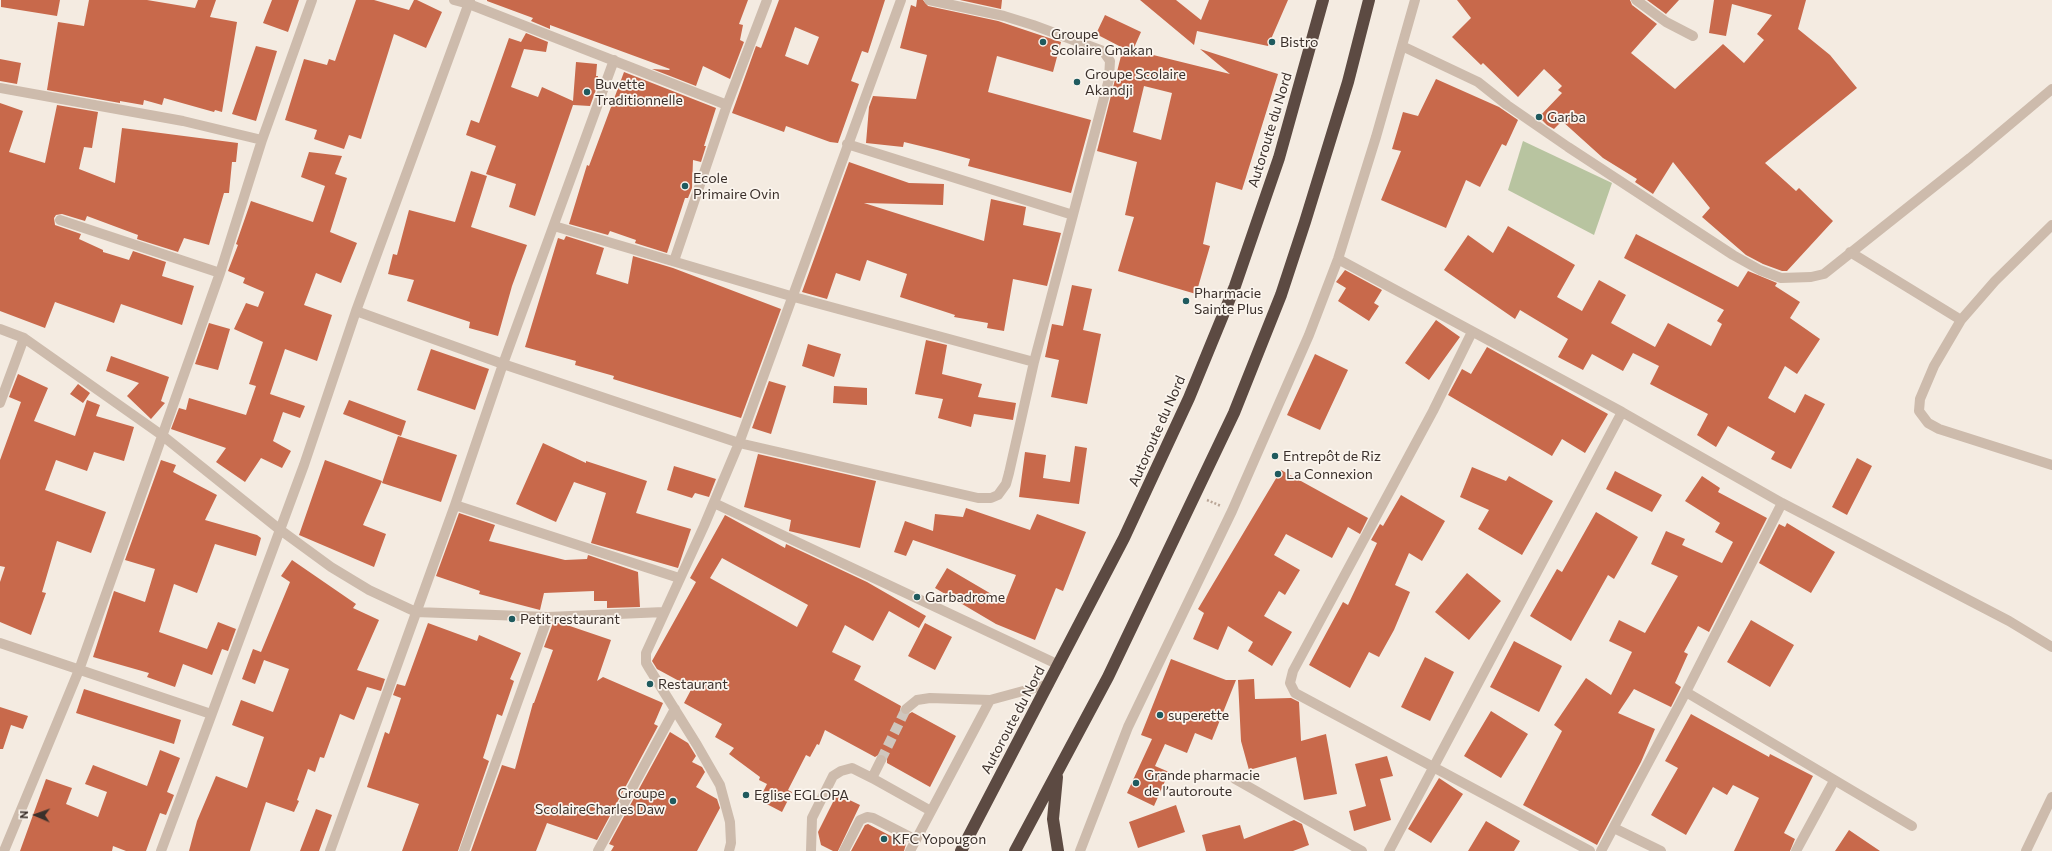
<!DOCTYPE html>
<meta charset="utf-8">
<style>
body{margin:0}
#map{position:relative;width:2052px;height:851px;overflow:hidden;background:#f4ebe1;font-family:Commissioner,sans-serif}
canvas{display:block}
.north{position:absolute;left:16px;top:795px;width:40px;height:40px;-webkit-text-stroke:3px #fbf5ee;paint-order:stroke;rotate:272deg;font-size:11px;font-weight:700;line-height:16px;text-align:center;color:#3b302b}
.north::after{content:'';display:block;margin:auto;width:14px;height:18px;background:#3b302b;clip-path:polygon(50% 0,100% 100%,50% 72%,0 100%)}
</style>
<div id="map">
<canvas width="2052" height="851"></canvas>
<div class="north">N</div>
</div>
<script>
const ctx = document.querySelector('canvas').getContext('2d');
ctx.lineJoin = 'round';
function fill(path, color) {
  ctx.fillStyle = color;
  ctx.fill(path, 'evenodd');
}
function toPath(rows) {
  const path = new Path2D();
  for (const r of rows) {
    path.moveTo(r[0], r[1]);
    for (let i = 2; i < r.length; i += 2) path.lineTo(r[i], r[i + 1]);
  }
  return path;
}
function stroke(path, color, width, dash) {
  ctx.strokeStyle = color;
  ctx.lineWidth = width;
  ctx.lineCap = dash ? 'butt' : 'round';
  ctx.setLineDash(dash || []);
  ctx.stroke(path);
}
function label(font, color, halo, rows, align = 'center') {
  ctx.font = font + ' Commissioner,sans-serif';
  ctx.lineWidth = 3.5;
  ctx.setLineDash([]);
  ctx.textBaseline = 'middle';
  ctx.strokeStyle = halo;
  ctx.fillStyle = color;
  for (const [text, x, y, turn = 0] of rows) {
    ctx.save();
    ctx.translate(x, y);
    ctx.rotate((+turn || 0) * Math.PI / 180);
    ctx.textAlign = isNaN(turn) ? turn : align;
    if (halo) ctx.strokeText(text, 0, 0);
    ctx.fillText(text, 0, 0);
    ctx.restore();
  }
}
const green = toPath([
 [1523,141,1612,183,1594,235,1508,190]
]);
const building = toPath([
 [1,0,60,0,57,16,1,7],
 [89,0,147,0,195,8,198,0,216,0,210,17,237,22,222,112,215,110,214,112,164,98,162,105,144,100,143,105,120,101,120,103,47,90,58,22,84,26],
 [272,0,299,0,288,32,263,23],
 [356,0,374,0,409,10,414,0,417,0,442,12,426,48,394,34,361,139,349,135,344,149,314,139,317,130,285,120,304,59,327,65,329,59,335,61],
 [487,0,748,0,739,24,743,25,740,40,744,42,730,79,703,66,696,86,652,69,669,70,670,69,550,25,550,29,531,21,533,18,487,1],
 [779,0,885,0,868,53,862,51,851,81,859,84,838,143,830,142,786,126,784,132,732,113,756,46,761,48],
 [795,27,819,37,808,65,785,56],
 [917,0,923,0,928,6,998,21,1061,42,1053,72,997,56,988,92,1091,120,1071,193,968,166,970,159,937,150,904,142,903,147,866,143,869,107,873,96,916,99,927,55,900,48,911,5,916,7],
 [960,0,1002,0,1001,9],
 [1140,0,1176,0,1201,20,1209,0,1288,0,1268,46,1197,31,1194,45],
 [1457,0,1630,0,1632,5,1657,24,1631,53,1675,89,1723,44,1744,63,1764,40,1757,34,1772,15,1732,4,1726,36,1709,33,1714,0,1806,0,1798,29,1830,55,1857,88,1765,163,1796,191,1799,188,1833,221,1787,271,1782,271,1763,264,1746,255,1702,217,1710,208,1673,162,1653,194,1635,182,1637,179,1603,158,1562,121,1554,129,1547,125,1539,117,1562,93,1558,90,1562,86,1544,69,1518,97,1483,63,1481,65,1452,37,1471,18],
 [1647,0,1679,0,1666,14],
 [1105,15,1141,32,1133,50,1230,74,1200,49,1278,74,1242,190,1216,182,1203,244,1210,246,1196,294,1118,271,1134,217,1125,215,1137,162,1097,151,1123,48,1096,34],
 [1144,86,1172,93,1161,140,1133,132],
 [526,33,548,42,546,52,524,49,511,87,538,97,542,87,573,101,576,62,597,64,596,76,598,76,597,87,590,106,573,105,535,216,509,207,516,184,486,174,496,146,466,135,471,120,479,123,509,38,521,42],
 [256,46,277,51,256,121,232,114],
 [0,59,21,63,17,84,0,81],
 [624,72,716,108,704,146,706,146,701,162,693,160,692,188,688,198,685,198,667,253,635,243,636,240,610,231,608,235,569,224,587,165,589,166],
 [1436,79,1499,107,1518,120,1506,146,1502,144,1480,187,1466,180,1446,228,1381,200,1401,151,1392,149,1403,112,1418,116],
 [0,103,23,111,9,152,45,163,57,105,98,112,92,148,84,147,79,169,115,183,122,128,238,143,236,162,232,162,229,193,224,193,209,245,184,238,178,252,137,239,138,235,87,216,85,221,62,214,56,215,54,218,55,225,81,234,79,239,103,250,103,252,129,260,133,251,166,262,162,276,194,286,182,325,121,304,114,323,55,302,45,328,0,311],
 [309,152,342,156,335,174,347,178,330,232,357,243,341,283,316,273,304,305,332,315,317,361,285,349,270,394,305,406,300,418,283,412,273,441,291,451,282,468,261,458,245,482,216,462,226,448,171,429,179,408,186,410,189,398,246,415,256,386,249,384,263,342,234,329,246,303,258,307,264,292,243,283,245,278,228,271,238,245,236,244,251,201,313,222,325,186,301,177],
 [849,162,909,183,944,184,943,205,864,203,984,241,991,199,1026,207,1023,225,1061,233,1047,286,1013,279,1004,331,987,328,988,323,954,317,955,315,900,297,907,274,867,260,860,281,836,273,827,299,802,292],
 [471,171,487,176,471,227,527,245,512,286,498,336,469,328,470,322,407,301,414,280,388,274,393,254,397,255,409,210,455,222],
 [1508,226,1575,265,1557,297,1582,311,1599,280,1626,295,1611,323,1655,347,1668,323,1711,346,1722,324,1717,321,1724,310,1624,258,1636,234,1738,287,1748,271,1777,283,1775,286,1800,302,1790,318,1820,339,1797,374,1785,366,1768,398,1795,413,1805,394,1825,404,1791,469,1771,459,1775,452,1728,426,1716,447,1697,435,1708,414,1650,384,1659,366,1633,353,1623,371,1592,354,1583,370,1558,357,1568,339,1520,310,1515,319,1444,270,1468,235,1493,253],
 [566,236,604,248,596,274,628,284,633,256,673,268,781,309,741,418,613,379,614,376,575,365,576,361,525,347,558,238,564,240],
 [1345,270,1382,290,1374,303,1379,306,1369,321,1338,301,1346,288,1336,282],
 [1072,285,1092,289,1083,330,1101,334,1087,404,1051,397,1059,360,1045,357,1052,324,1063,326],
 [1436,320,1460,337,1429,380,1405,363],
 [209,323,230,329,218,370,195,364],
 [926,340,947,345,942,374,982,384,978,397,1016,403,1013,420,974,414,971,427,938,418,943,399,915,394],
 [808,344,841,354,834,377,802,366],
 [1487,347,1608,414,1585,453,1562,439,1552,456,1448,395,1462,369,1471,374],
 [431,349,489,369,475,410,417,390],
 [1315,354,1348,370,1320,430,1287,415],
 [111,356,169,377,161,401,165,403,151,419,127,396,139,383,106,371],
 [18,374,48,388,34,421,75,436,87,400,100,405,96,416,134,427,124,461,94,452,87,471,56,460,45,490,106,512,91,553,57,541,42,592,46,593,31,635,0,622,0,582,5,567,0,566,0,460,21,402,9,397],
 [769,381,786,386,771,434,752,428],
 [78,384,90,393,83,403,70,394],
 [834,386,867,388,867,405,833,403],
 [349,400,406,421,401,436,343,414],
 [398,436,457,455,441,502,382,483],
 [543,443,586,463,586,461,647,481,636,513,691,529,678,568,591,543,606,493,574,482,556,522,516,504],
 [1075,446,1087,448,1079,504,1019,497,1025,452,1046,455,1043,478,1070,482],
 [758,454,876,481,860,548,789,531,791,520,744,507],
 [1857,458,1872,466,1847,515,1832,507],
 [161,460,176,465,173,472,217,495,205,520,257,535,261,538,256,556,215,544,197,593,174,584,159,632,207,649,218,622,236,629,228,651,222,649,212,675,183,664,175,687,147,677,149,673,93,657,114,591,145,602,155,569,125,560],
 [325,460,382,481,363,525,386,534,374,567,299,535],
 [674,466,716,479,709,497,695,493,692,498,667,490],
 [1472,467,1506,481,1509,476,1553,501,1522,555,1478,529,1489,510,1460,497],
 [1281,470,1368,518,1360,534,1348,527,1332,558,1286,534,1274,555,1300,570,1285,595,1279,591,1264,616,1292,632,1272,666,1248,651,1253,642,1228,626,1218,650,1193,639,1204,613,1198,609],
 [1615,471,1662,495,1652,512,1606,489],
 [1702,476,1720,488,1718,492,1767,518,1709,632,1698,626,1684,652,1688,654,1675,683,1681,687,1671,707,1634,689,1618,713,1655,729,1641,762,1597,845,1523,805,1562,731,1554,725,1586,678,1611,695,1632,652,1609,641,1619,620,1645,633,1678,576,1651,564,1666,531,1685,539,1682,545,1722,563,1733,542,1715,532,1720,523,1685,501],
 [1401,495,1445,521,1422,561,1409,553,1395,585,1410,592,1394,630,1379,657,1369,652,1350,688,1309,665,1343,602,1348,605,1377,543,1371,540,1380,524,1383,526],
 [966,508,1030,530,1037,514,1086,532,1063,591,1056,588,1035,640,996,624,935,588,947,568,1005,602,1016,575,913,540,906,556,894,552,905,521,933,531,935,514,963,517],
 [1596,512,1638,537,1614,579,1608,575,1571,641,1530,616,1557,569,1562,572],
 [459,513,495,525,489,541,565,560,587,559,588,555,638,572,640,607,607,608,607,601,594,601,594,591,544,593,540,610,479,594,480,591,436,576],
 [725,515,785,548,786,544,867,582,926,616,919,628,889,611,873,641,845,625,832,652,861,666,854,680,901,706,900,710,903,715,907,715,912,712,956,736,930,787,887,763,887,759,884,754,880,754,875,757,825,730,819,745,817,744,810,757,806,755,788,790,792,792,782,812,759,800,767,784,759,780,760,777,729,754,734,748,715,737,722,724,684,703,692,688,657,669,652,661,696,582,690,578],
 [722,558,808,605,797,627,710,578],
 [1787,523,1835,552,1811,593,1759,563,1779,524,1785,527],
 [292,560,356,604,353,608,379,620,357,670,385,679,381,691,367,687,354,720,340,714,324,758,320,757,315,772,308,769,297,800,299,801,294,812,266,802,250,851,189,851,197,821,216,776,247,788,264,737,232,725,241,700,273,712,289,669,264,660,255,684,242,679,253,649,261,652,290,582,281,576],
 [1467,573,1501,601,1469,640,1435,612],
 [1751,620,1794,645,1770,687,1727,662],
 [428,623,477,641,479,635,521,653,510,679,514,681,502,716,497,714,483,758,489,761,458,851,402,851,419,804,367,787,385,732,389,734,401,698,393,695,397,684,405,686],
 [553,623,561,623,611,640,597,681,603,677,663,703,654,724,658,726,597,840,547,823,536,851,471,851,502,765,515,769,533,703,534,703,553,650,544,647],
 [925,623,952,637,935,670,908,656],
 [1514,641,1562,666,1539,712,1490,687],
 [1425,657,1454,672,1430,721,1401,707],
 [1171,659,1226,680,1236,680,1212,740,1195,733,1187,753,1165,744,1155,766,1169,772,1154,806,1127,793,1152,739,1141,735],
 [1254,679,1255,699,1291,698,1299,702,1301,741,1326,734,1337,794,1304,800,1296,757,1249,770,1241,741,1238,680],
 [84,689,181,720,174,744,76,713],
 [0,707,28,716,23,729,11,725,3,749,0,749],
 [1491,711,1528,734,1501,778,1464,756],
 [1691,714,1769,757,1770,754,1813,776,1784,833,1795,839,1790,851,1734,851,1759,798,1733,785,1727,795,1713,787,1686,835,1651,815,1678,768,1665,761],
 [670,732,688,743,696,756,692,762,702,767,705,772,696,787,717,799,720,808,697,851,611,851,614,846,609,844],
 [160,750,180,758,167,792,174,795,166,815,160,813,146,851,126,851,113,846,112,851,20,851,46,779,72,788,66,804,98,817,107,792,85,784,93,765,147,786],
 [1387,756,1393,776,1380,779,1391,820,1354,831,1349,811,1366,806,1355,764],
 [1439,778,1463,794,1431,843,1408,829],
 [837,794,860,805,838,851,833,851,821,845,818,832],
 [1176,805,1185,832,1138,848,1129,822],
 [316,809,332,815,319,851,300,851],
 [1294,820,1302,824,1309,845,1293,851,1206,851,1202,835,1240,825,1244,839],
 [1486,821,1520,841,1514,851,1468,851],
 [868,824,906,844,904,851,851,851,865,825],
 [1849,830,1880,851,1835,851]
]);
const minorTunnel = toPath([
 [881,760,906,709]
]);
const path = toPath([
 [1207,500,1221,506]
]);
const minor = toPath([
 [454,0,469,4,727,105],
 [1636,0,1666,22,1693,36],
 [1402,46,1478,82,1507,105,1568,147,1733,255,1760,270,1781,278,1811,277,1824,274,1970,158,2052,89],
 [0,88,183,121,262,140],
 [847,144,1073,215],
 [60,220,220,273],
 [2052,225,1995,281,1961,320,1934,366,1920,399,1919,411,1928,423,1939,429,2052,465],
 [554,226,794,297,1034,362],
 [1850,252,1961,320],
 [1338,259,1622,412,1782,503,2009,621,2052,647],
 [674,261,727,105,767,0],
 [356,311,503,364,739,443,978,498,991,498,998,495,1006,484,1009,473,1034,362,1109,79,1110,61,1103,51,1033,25,1004,16,929,0],
 [0,329,24,338,163,436,279,529,331,567,369,590,416,612,548,617,664,612],
 [1472,332,1433,411,1293,671,1290,683,1295,693,1590,851],
 [0,403,24,338],
 [714,503,1059,665],
 [455,505,679,578],
 [0,643,211,714],
 [1686,692,1912,826],
 [906,709,917,700,930,698,990,700,1049,684],
 [872,778,931,811],
 [1235,779,1362,851],
 [1614,828,1661,851],
 [4,851,79,670,220,273,262,140,312,0],
 [161,851,304,465,356,311,470,0],
 [330,851,455,505,503,364,614,60],
 [464,851,548,617],
 [598,851,675,709],
 [729,851,731,843,730,822,720,785,697,745,649,668,646,663,646,653,704,526,739,443,901,0],
 [811,851,812,818,833,776,841,771,852,768,872,778,881,760],
 [844,851,860,820,867,817,873,818,916,840],
 [910,851,990,700],
 [1080,851,1128,727,1232,511,1309,335,1338,259,1376,137,1415,0],
 [1389,851,1622,412],
 [1601,851,1686,692,1782,503],
 [1796,851,1834,781],
 [2026,851,2052,797]
]);
const highway = toPath([
 [1057,777,1053,819,1058,851],
 [961,851,1124,538,1189,398,1235,286,1279,158,1323,0],
 [1015,851,1108,677,1234,413,1281,295,1305,222,1348,82,1369,0]
]);
const markers = [
 [1043,42,4,"#1f5a5e"],
 [1272,42,4,"#1f5a5e"],
 [1077,82,4,"#1f5a5e"],
 [587,92,4,"#1f5a5e"],
 [1539,117,4,"#1f5a5e"],
 [685,186,4,"#1f5a5e"],
 [1186,301,4,"#1f5a5e"],
 [1275,456,4,"#1f5a5e"],
 [1278,474,4,"#1f5a5e"],
 [917,597,4,"#1f5a5e"],
 [512,619,4,"#1f5a5e"],
 [650,684,4,"#1f5a5e"],
 [1160,715,4,"#1f5a5e"],
 [1136,783,4,"#1f5a5e"],
 [746,795,4,"#1f5a5e"],
 [673,801,4,"#1f5a5e"],
 [884,839,4,"#1f5a5e"]
];
const poiNames = [
 ["Groupe",1051,34],
 ["Scolaire Gnakan",1051,50],
 ["Bistro",1280,42],
 ["Groupe Scolaire",1085,74],
 ["Akandji",1085,90],
 ["Buvette",595,84],
 ["Traditionnelle",595,100],
 ["Garba",1547,117],
 ["Ecole",693,178],
 ["Primaire Ovin",693,194],
 ["Pharmacie",1194,293],
 ["Sainte Plus",1194,309],
 ["Entrepôt de Riz",1283,456],
 ["La Connexion",1286,474],
 ["Garbadrome",925,597],
 ["Petit restaurant",520,619],
 ["Restaurant",658,684],
 ["superette",1168,715],
 ["Grande pharmacie",1144,775],
 ["de l’autoroute",1144,791],
 ["Groupe",665,793,"right"],
 ["ScolaireCharles Daw",665,809,"right"],
 ["Eglise EGLOPA",754,795],
 ["KFC Yopougon",892,839]
];
const streetNames = [
 ["Autoroute du Nord",1270,130,-73],
 ["Autoroute du Nord",1157,431,-66],
 ["Autoroute du Nord",1013,720,-62]
];
fill(green, '#b8c4a0');
fill(building, '#c8694b');
stroke(minorTunnel, '#cfc6bd', 10, [10, 5]);
stroke(path, '#b9a596', 2.5, [2, 2]);
stroke(minor, '#cdbbac', 10);
stroke(highway, '#5c4a42', 12);
for (const [x, y, r, color] of markers) {
  const dot = new Path2D();
  dot.arc(x, y, r, 0, 2 * Math.PI);
  ctx.fillStyle = color;
  ctx.fill(dot);
  stroke(dot, '#fbf5ee', 1.5);
}
label('14px', '#3b302b', '#fbf5ee', poiNames, 'left');
label('14px', '#3b302b', '#fbf5ee', streetNames);
</script>
